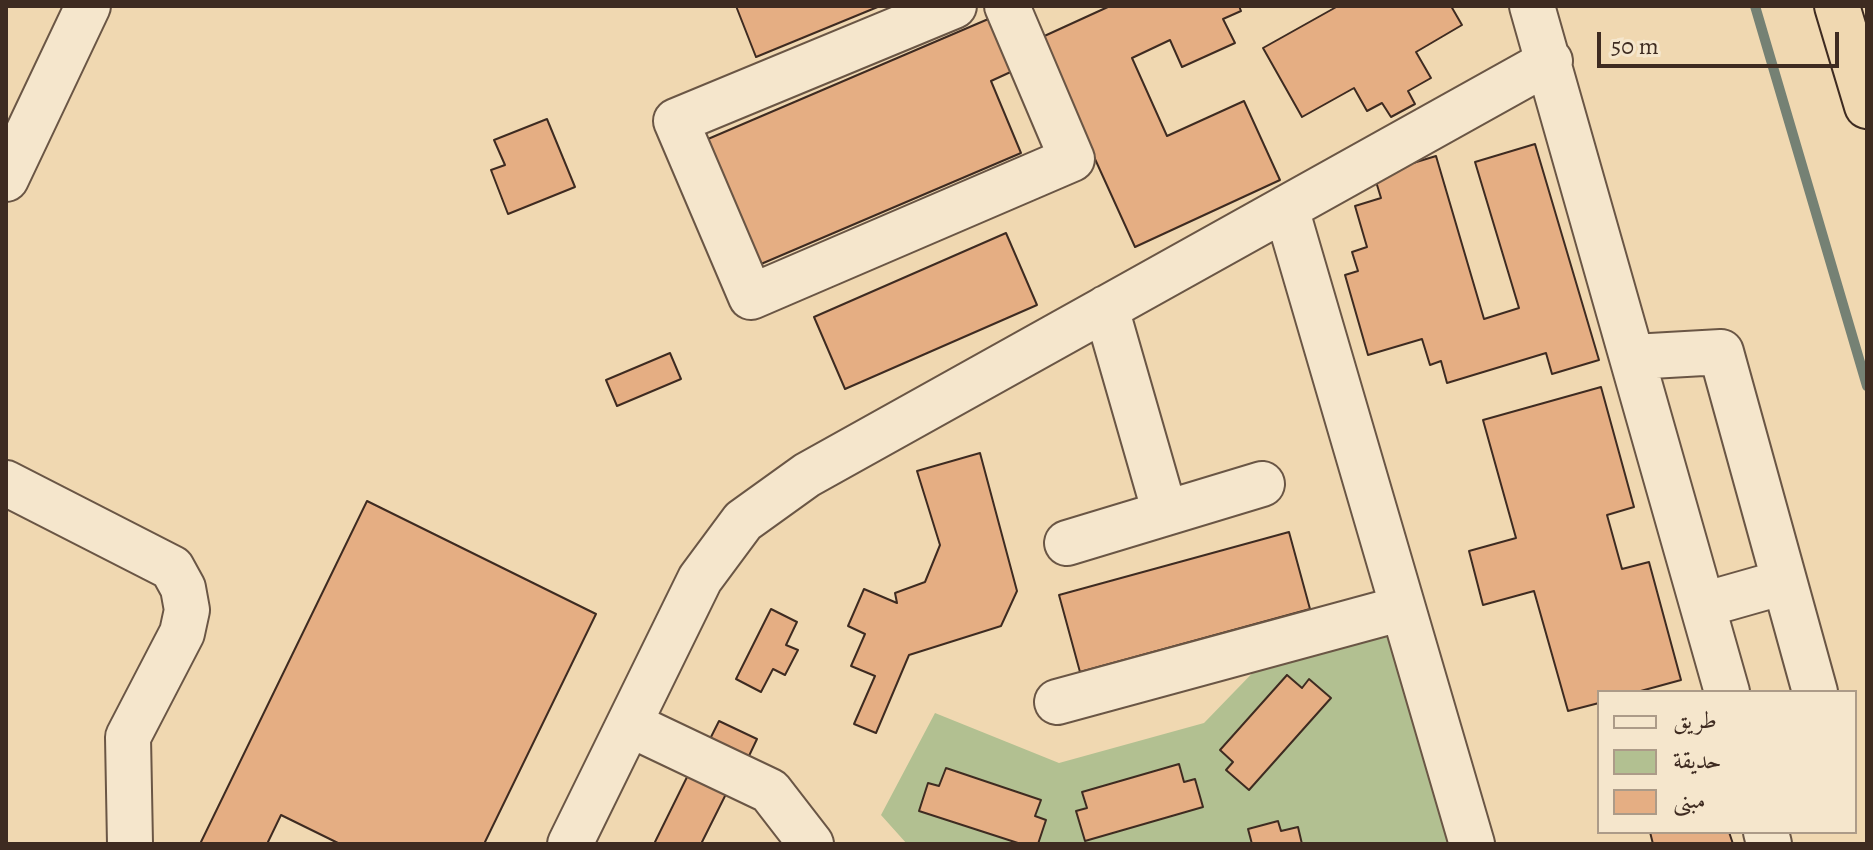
<!DOCTYPE html>
<meta charset="utf-8">
<style>
body{margin:0}
#map{position:relative;width:1873px;height:850px;overflow:hidden;background:#f0d8b1;font-family:Alegreya,Amiri,serif}
canvas{display:block}
.frame{position:absolute;inset:0;border:8px solid #3e2b21;pointer-events:none}
.legend{position:absolute;left:1597px;top:690px;width:260px;height:144px;box-sizing:border-box;background:#f5e6cc;border:2px solid #ac9b88;margin:0;padding:10px 14px;list-style:none;font-size:24px;color:#3e2b21}
.legend li{display:flex;align-items:center;gap:16px;height:40px}
.legend b{width:40px;border:2px solid #ac9b88}
.scale{position:absolute;left:1597px;top:32px;width:242px;height:36px;box-sizing:border-box;border:4px solid #3e2b21;border-top:0;padding-left:10px;font-size:24px;line-height:28px;white-space:nowrap;color:#3e2b21;-webkit-text-stroke:6px #f5e6cc;paint-order:stroke}
</style>
<div id="map">
<canvas width="1873" height="850"></canvas>
<div class="frame"></div>
<ul class="legend">
<li><b style="height:10px;background:#f5e6cc"></b>طريق</li>
<li><b style="height:22px;background:#b2c091"></b>حديقة</li>
<li><b style="height:22px;background:#e5ae83"></b>مبنى</li>
</ul>
<div class="scale">50 m</div>
</div>
<script>
const ctx = document.querySelector('canvas').getContext('2d');
ctx.lineJoin = 'round';
function fill(path, color) {
  ctx.fillStyle = color;
  ctx.fill(path, 'evenodd');
}
function toPath(rows) {
  const path = new Path2D();
  for (const r of rows) {
    path.moveTo(r[0], r[1]);
    for (let i = 2; i < r.length; i += 2) path.lineTo(r[i], r[i + 1]);
  }
  return path;
}
function stroke(path, color, width, dash) {
  ctx.strokeStyle = color;
  ctx.lineWidth = width;
  ctx.lineCap = dash ? 'butt' : 'round';
  ctx.setLineDash(dash || []);
  ctx.stroke(path);
}
const green = toPath([
 [1391,625,1456,844,907,844,881,815,935,713,1059,763,1204,723,1266,659]
]);
const stream = toPath([
 [1755,6,1867,386]
]);
const building = toPath([
 [736,6,880,6,756,57,736,6],
 [1110,6,1239,6,1241,11,1223,19,1235,43,1182,67,1170,40,1132,58,1167,136,1244,101,1280,180,1135,247,1040,38,1110,6],
 [1338,6,1451,6,1462,25,1416,52,1431,78,1408,91,1415,104,1391,117,1382,103,1367,111,1354,88,1302,117,1263,48,1338,6],
 [993,17,1015,70,991,81,1021,153,761,264,708,139,993,17],
 [547,119,575,187,508,214,491,170,505,165,494,140,547,119],
 [1535,144,1599,360,1552,374,1546,353,1447,383,1441,361,1430,365,1422,339,1368,355,1345,275,1358,271,1352,252,1367,247,1355,206,1381,198,1374,175,1436,156,1484,319,1519,308,1475,162,1535,144],
 [1006,233,1037,305,845,389,814,317,1006,233],
 [670,353,681,379,617,406,606,380,670,353],
 [1601,387,1634,507,1607,515,1622,569,1649,562,1681,680,1637,692,1599,692,1599,703,1568,711,1534,591,1483,605,1469,551,1516,538,1483,420,1601,387],
 [980,453,1017,591,1001,626,909,655,876,733,854,724,875,676,851,666,865,634,848,626,864,589,897,603,895,593,925,582,940,545,917,471,980,453],
 [367,501,596,614,484,844,340,844,281,815,267,844,200,844,367,501],
 [1289,532,1310,609,1080,672,1059,595,1289,532],
 [771,609,797,622,786,645,798,650,785,675,773,669,761,692,736,679,771,609],
 [1287,675,1302,688,1309,679,1331,698,1249,790,1226,770,1233,762,1220,750,1287,675],
 [719,721,757,739,748,758,710,739,719,721],
 [1179,764,1184,782,1195,779,1203,807,1085,841,1076,811,1087,808,1082,792,1179,764],
 [946,768,1041,800,1035,816,1046,820,1038,844,1021,844,919,811,928,783,939,786,946,768],
 [690,771,728,790,701,844,654,844,690,771],
 [1278,821,1281,831,1298,827,1302,844,1252,844,1248,829,1278,821],
 [1650,832,1729,832,1733,844,1653,844,1650,832]
]);
const minor = toPath([
 [954,6,676,121,751,297,1072,159,1007,6],
 [1532,6,1727,692],
 [6,179,88,6],
 [1286,208,1472,844],
 [1106,308,1165,513],
 [1633,357,1721,352,1815,692],
 [6,483,172,568,183,588,187,610,182,633,128,737,130,844],
 [1067,543,1262,484],
 [1703,605,1784,582],
 [1057,702,1403,608],
 [629,724,770,791,811,844],
 [1766,832,1769,844],
 [570,844,700,579,743,521,807,475,1550,61]
]);
const highway = toPath([
 [1837,6,1867,106]
]);
fill(green, '#b2c091');
stroke(stream, '#758174', 10);
fill(building, '#e5ae83');
stroke(building, '#3e2b21', 2);
stroke(minor, '#6a5645', 48);
stroke(highway, '#3e2b21', 48);
stroke(minor, '#f5e6cc', 44);
stroke(highway, '#f0d8b1', 44);
</script>
